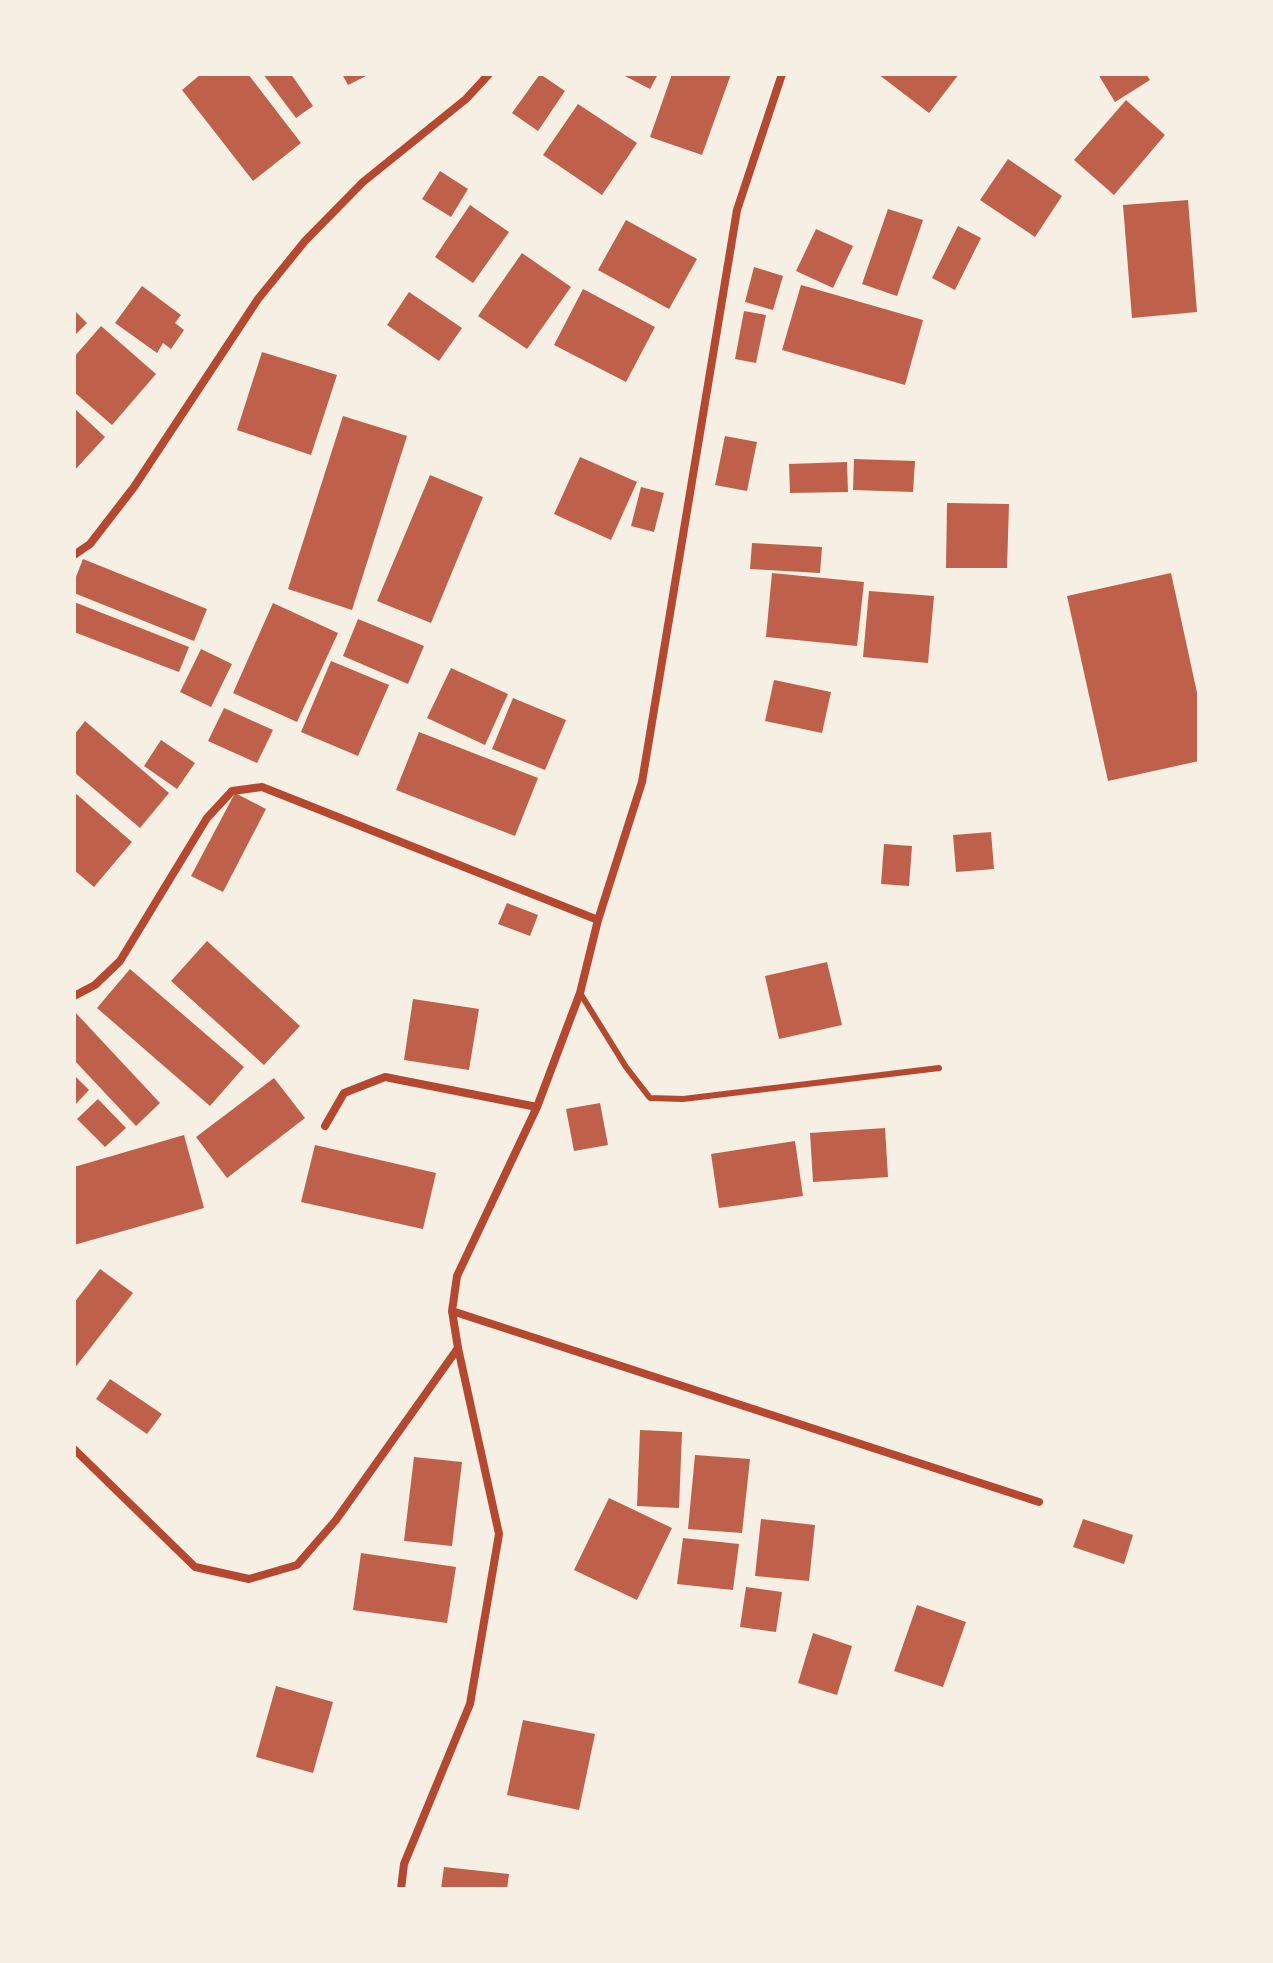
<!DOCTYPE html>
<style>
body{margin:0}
#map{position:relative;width:1273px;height:1963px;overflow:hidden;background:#f6efe4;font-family:"Exo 2",sans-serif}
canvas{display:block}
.frame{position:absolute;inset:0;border:76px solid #f6efe4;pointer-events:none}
</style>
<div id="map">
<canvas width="1273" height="1963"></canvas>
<div class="frame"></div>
</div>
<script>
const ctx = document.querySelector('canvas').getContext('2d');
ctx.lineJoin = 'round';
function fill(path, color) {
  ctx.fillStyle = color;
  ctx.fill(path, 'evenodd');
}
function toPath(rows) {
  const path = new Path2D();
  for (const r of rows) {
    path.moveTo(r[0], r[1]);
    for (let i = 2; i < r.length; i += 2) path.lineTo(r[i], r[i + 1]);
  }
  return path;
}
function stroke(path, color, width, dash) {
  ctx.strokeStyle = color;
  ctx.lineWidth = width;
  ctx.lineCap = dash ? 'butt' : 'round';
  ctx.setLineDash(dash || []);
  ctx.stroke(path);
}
const building = toPath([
 [201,74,248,74,301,143,253,181,182,90],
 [263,74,291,74,313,106,296,118],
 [342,74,370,74,348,85],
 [540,74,565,91,538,131,512,113],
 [621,74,658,74,650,89],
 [672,74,731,74,702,155,650,137],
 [878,74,959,74,929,113],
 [1098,74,1146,74,1150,80,1115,102],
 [1126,100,1165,135,1114,195,1074,160],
 [578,104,637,143,602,195,543,155],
 [1008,159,1062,196,1035,237,980,200],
 [440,171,468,189,451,217,422,199],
 [1188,200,1197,312,1132,318,1123,205],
 [470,205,509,232,473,283,435,257],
 [888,209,923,220,897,296,862,284],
 [626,220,697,259,669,309,598,270],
 [958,226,981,238,955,290,932,278],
 [816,229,853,246,833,288,796,271],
 [522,253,571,287,527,349,478,316],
 [754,267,783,276,773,310,745,302],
 [801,285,923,320,905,385,782,350],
 [142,286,181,315,175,323,184,330,171,349,163,343,157,353,115,323],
 [583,289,655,327,626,382,554,345],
 [409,292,462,328,439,361,387,325],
 [74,310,87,323,74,336],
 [744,311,766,315,756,363,735,359],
 [101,326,156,374,112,425,74,392,74,357],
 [262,352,337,375,311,455,237,430],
 [74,408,105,437,74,471],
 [343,416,407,436,352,610,288,589],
 [725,436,757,442,747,491,715,485],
 [580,457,637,482,611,540,554,514],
 [854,459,915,461,913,492,853,490],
 [847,462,848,492,790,493,789,464],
 [430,475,483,497,431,623,377,601],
 [641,487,664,493,654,532,631,526],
 [947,503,1009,504,1007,568,946,568],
 [752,543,822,547,820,573,750,569],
 [83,559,207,609,194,641,74,593,74,582],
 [772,573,864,582,857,646,766,637],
 [1171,573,1199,702,1199,761,1108,781,1067,596],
 [869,591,934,596,928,663,863,657],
 [74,602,189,647,179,672,74,632],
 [273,603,338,633,297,722,233,693],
 [358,619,424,646,408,684,343,656],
 [201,649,232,664,211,707,180,692],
 [331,661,389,685,358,756,301,732],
 [451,668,508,694,485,745,427,718],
 [774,680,831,692,822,733,765,721],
 [513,698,566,720,545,770,492,749],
 [224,708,273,730,257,763,208,741],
 [85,721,169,793,140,828,74,772,74,735],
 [419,732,538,778,515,836,396,790],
 [161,740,195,763,177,789,144,766],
 [74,792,132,842,94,887,74,870],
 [235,793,266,809,223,892,191,876],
 [991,832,994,869,956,872,953,835],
 [884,844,912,846,909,886,881,884],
 [507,903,538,915,530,936,498,924],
 [207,941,300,1026,264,1065,171,981],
 [827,962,842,1025,779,1039,765,976],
 [130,969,244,1067,210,1106,97,1008],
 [413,999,479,1009,469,1070,404,1060],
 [74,1011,160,1103,136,1126,74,1060],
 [74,1075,89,1090,74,1106],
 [274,1078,305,1118,227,1178,196,1137],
 [98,1099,126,1128,105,1147,77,1119],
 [600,1103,608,1145,574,1151,566,1109],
 [885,1128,888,1177,813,1182,810,1133],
 [184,1135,204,1208,74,1245,74,1167],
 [795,1141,803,1196,719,1208,711,1154],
 [315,1145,436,1173,423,1229,301,1202],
 [100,1269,133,1293,74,1369,74,1303],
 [110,1379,162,1414,147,1434,96,1399],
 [640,1430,682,1432,679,1508,637,1506],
 [695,1455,750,1459,742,1533,688,1529],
 [414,1457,462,1462,452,1546,404,1541],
 [609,1498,672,1528,637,1600,574,1570],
 [761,1519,815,1525,809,1581,755,1576],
 [1083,1519,1133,1535,1124,1564,1073,1547],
 [683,1538,739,1544,733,1590,677,1584],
 [361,1553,456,1567,447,1623,353,1610],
 [746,1587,782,1592,776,1632,740,1627],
 [917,1605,966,1622,943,1687,894,1671],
 [813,1633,852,1646,837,1695,798,1683],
 [276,1686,333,1702,313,1773,256,1757],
 [523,1720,595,1734,579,1810,507,1795],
 [444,1867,509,1874,507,1889,441,1889]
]);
const service = toPath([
 [580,993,626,1067,650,1098,683,1099,939,1068]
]);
const minor = toPath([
 [74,555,90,544,134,487,258,299,305,241,363,182,466,99,489,74],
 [74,996,95,985,120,961,207,818,232,791,262,787,598,920],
 [325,1126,344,1093,385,1077,537,1107],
 [452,1311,1039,1502],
 [74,1449,195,1567,249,1579,297,1565,336,1520,458,1348],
 [401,1889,404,1864,470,1704,499,1534,458,1348,452,1311,457,1276,537,1107,580,993,598,920,642,782,737,210,782,74]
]);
fill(building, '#bf614a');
stroke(service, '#b5482f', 6);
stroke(minor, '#b5482f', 8);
</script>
